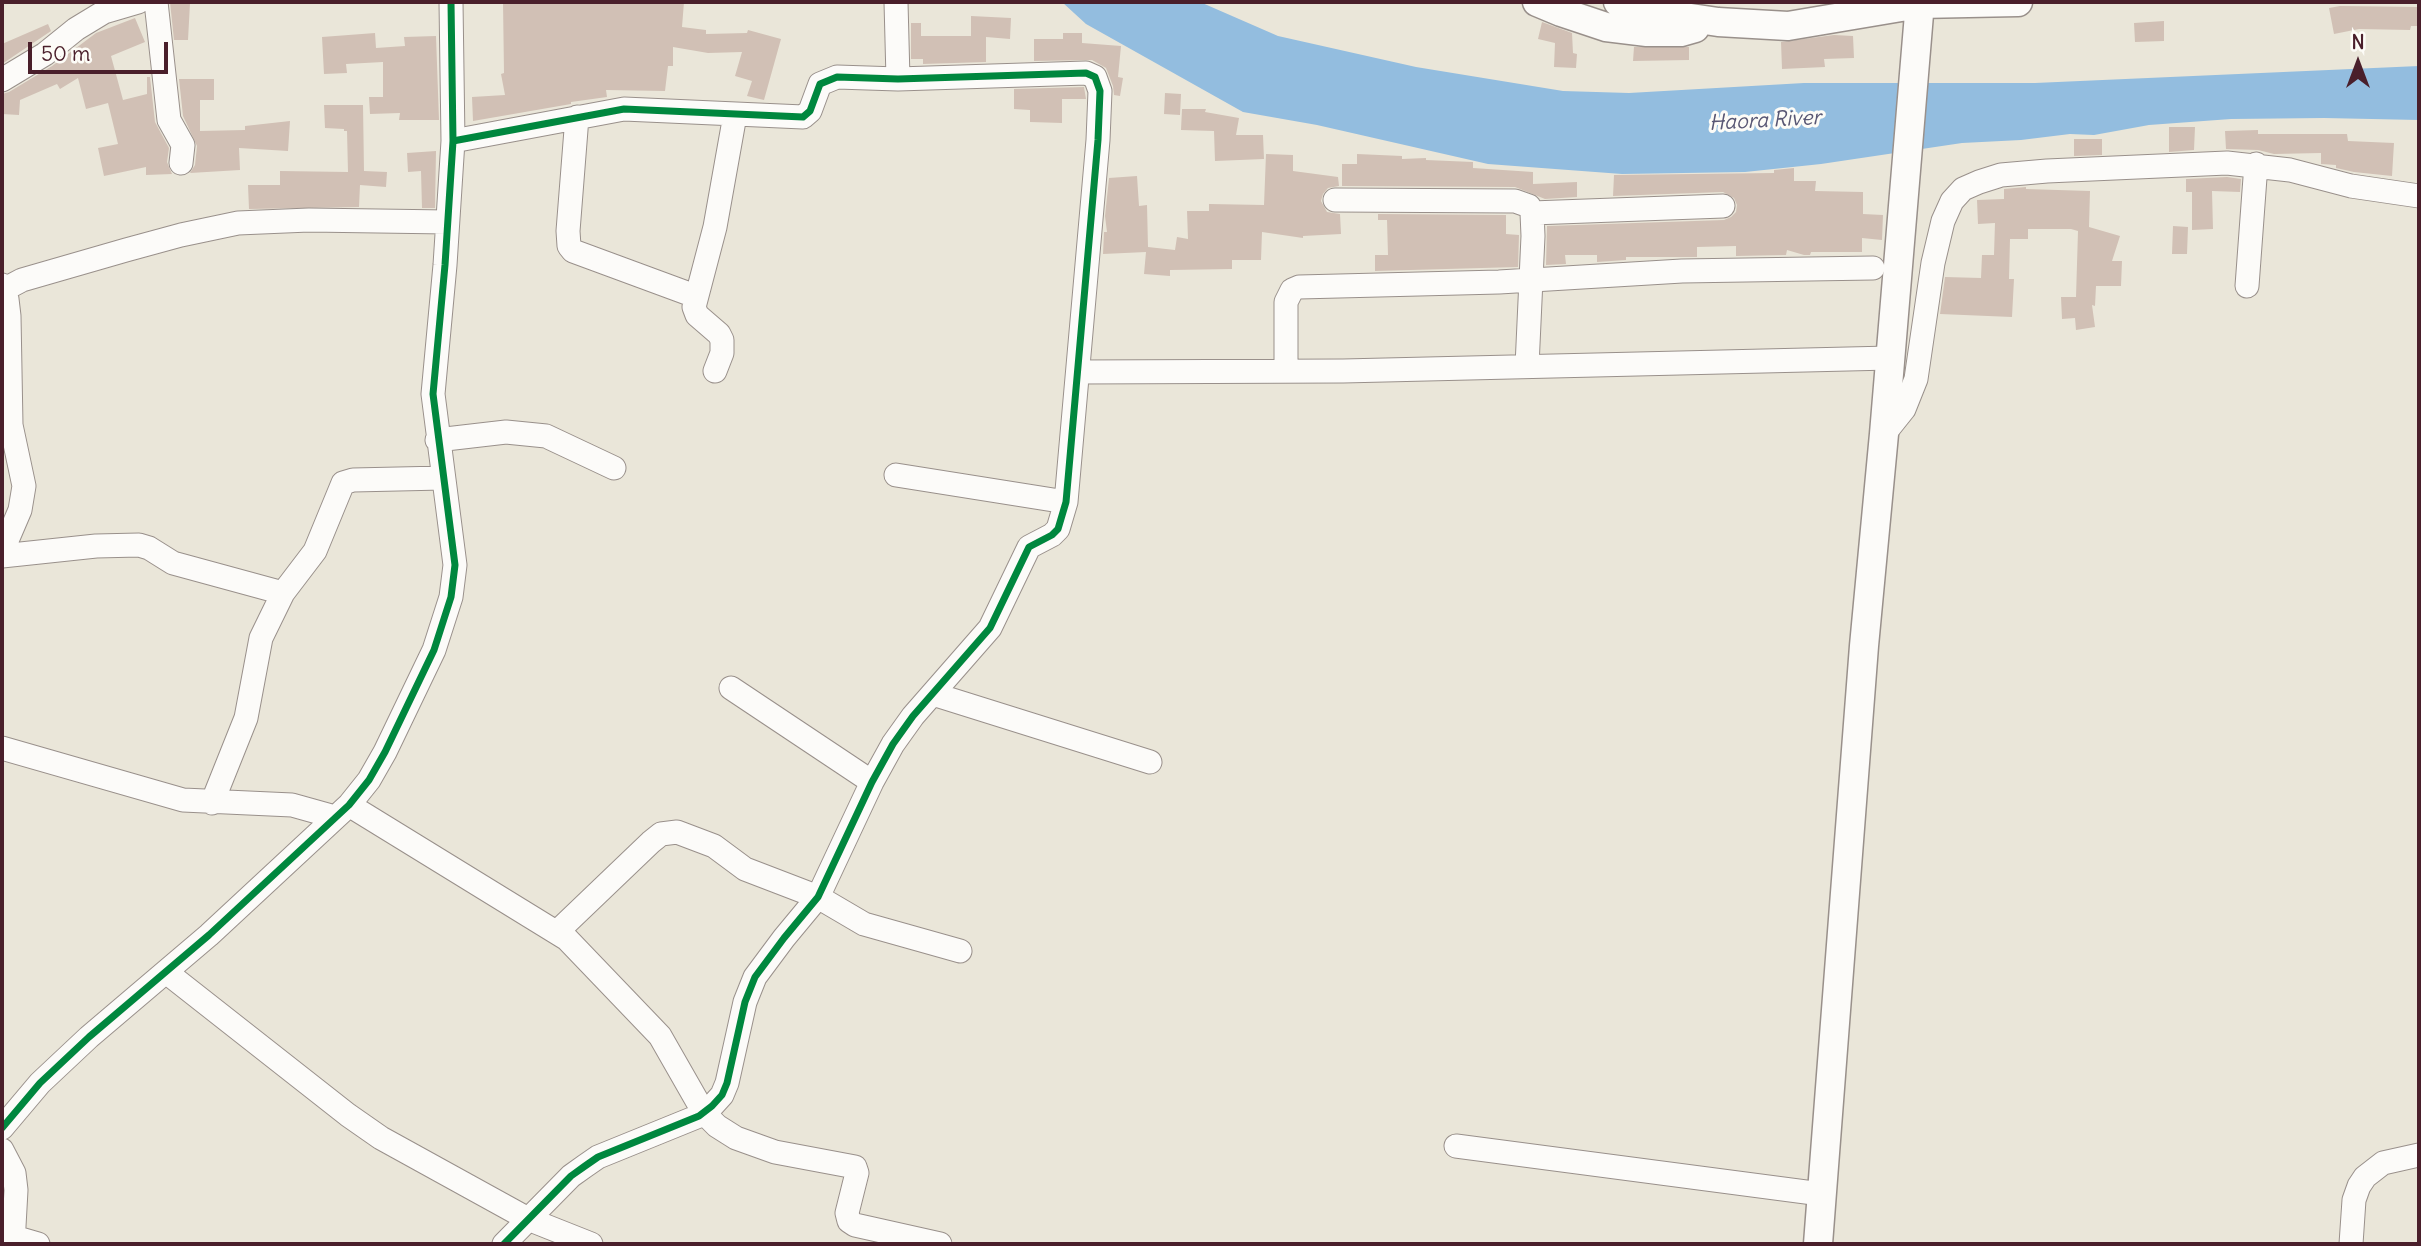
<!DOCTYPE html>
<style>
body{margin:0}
#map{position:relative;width:2421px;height:1246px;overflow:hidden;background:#eae6d9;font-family:Delius,sans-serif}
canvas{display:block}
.frame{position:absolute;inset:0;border:4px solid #4a1f2b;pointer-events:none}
.north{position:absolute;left:2323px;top:28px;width:70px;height:70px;-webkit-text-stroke:5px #fdfcf7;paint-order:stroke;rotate:0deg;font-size:19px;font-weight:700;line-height:28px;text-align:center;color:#4a1f2b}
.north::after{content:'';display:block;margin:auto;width:24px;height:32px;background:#4a1f2b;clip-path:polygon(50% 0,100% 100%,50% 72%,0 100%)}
.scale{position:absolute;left:28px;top:42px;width:140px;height:32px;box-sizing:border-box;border:4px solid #4a1f2b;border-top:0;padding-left:9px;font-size:21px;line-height:24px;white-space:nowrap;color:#4a1f2b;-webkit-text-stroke:5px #fdfcf7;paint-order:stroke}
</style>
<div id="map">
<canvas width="2421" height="1246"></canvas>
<div class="frame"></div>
<div class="north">N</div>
<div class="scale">50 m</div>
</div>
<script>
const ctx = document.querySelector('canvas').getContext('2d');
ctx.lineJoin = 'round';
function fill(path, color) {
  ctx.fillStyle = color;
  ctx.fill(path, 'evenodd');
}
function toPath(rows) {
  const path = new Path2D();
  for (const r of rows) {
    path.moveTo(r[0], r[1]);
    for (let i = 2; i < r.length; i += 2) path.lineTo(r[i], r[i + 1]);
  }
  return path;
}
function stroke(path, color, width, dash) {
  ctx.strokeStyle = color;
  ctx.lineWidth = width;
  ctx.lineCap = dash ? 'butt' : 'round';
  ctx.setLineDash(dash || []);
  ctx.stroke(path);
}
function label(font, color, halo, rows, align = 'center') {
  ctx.font = font + ' Delius,sans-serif';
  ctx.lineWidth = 6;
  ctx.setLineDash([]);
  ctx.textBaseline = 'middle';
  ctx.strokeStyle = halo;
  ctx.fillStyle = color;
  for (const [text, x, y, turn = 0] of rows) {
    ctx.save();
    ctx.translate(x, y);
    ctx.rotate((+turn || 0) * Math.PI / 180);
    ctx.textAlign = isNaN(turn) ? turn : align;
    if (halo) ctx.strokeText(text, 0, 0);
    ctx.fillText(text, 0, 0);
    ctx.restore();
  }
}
const water = toPath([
 [1062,2,1200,2,1278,36,1416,67,1563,91,1629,93,1804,83,2035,83,2419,66,2419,120,2324,118,2231,119,2149,125,2094,135,2070,134,2021,140,1962,143,1821,164,1745,172,1622,174,1488,164,1317,125,1243,112,1086,24]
]);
const building = toPath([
 [170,2,190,3,188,40,174,40],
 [503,2,684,2,682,27,706,30,706,34,747,33,748,30,781,39,764,100,747,96,752,81,735,76,742,52,708,53,673,47,673,66,668,66,665,91,606,90,607,97,571,102,571,104,473,121,472,97,505,95,501,74,504,73],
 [2340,6,2419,7,2419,26,2411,26,2410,30,2359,29,2334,34,2329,8],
 [971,16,1011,18,1010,39,986,37,986,62,923,64,923,59,911,59,911,23,921,23,921,36,971,36],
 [135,18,145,42,111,56,123,100,147,94,147,77,150,77,155,122,169,148,167,162,172,174,146,175,146,167,104,176,98,148,118,144,108,103,86,109,78,78,60,89,57,84,20,100,19,115,2,114,2,94,9,92,52,66,96,33],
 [2164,21,2164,41,2135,42,2134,23],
 [1542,22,1572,33,1573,53,1577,54,1576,68,1554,67,1555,43,1538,39],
 [48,24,51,31,2,64,2,44],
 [375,33,376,48,405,46,404,37,436,36,439,120,399,120,400,113,370,114,369,97,383,97,383,62,346,64,347,73,324,74,322,37],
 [1063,33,1082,33,1082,43,1121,46,1118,77,1123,78,1120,96,1114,95,1113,86,1106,68,1092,60,1034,61,1034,39,1063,39],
 [1834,35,1853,36,1854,58,1824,59,1825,67,1782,69,1781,42],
 [1634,47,1689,47,1689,60,1633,61],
 [179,79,214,79,214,100,200,100,200,131,245,130,245,126,290,121,288,151,239,148,240,170,190,173,195,165,197,146,183,116],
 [1084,87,1086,99,1062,99,1062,123,1030,122,1030,110,1014,109,1014,89],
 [1165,93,1181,94,1180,115,1164,114],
 [324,105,363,105,364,171,387,172,386,187,360,185,359,207,249,209,248,185,280,185,280,171,348,172,347,131,344,131,344,129,325,128],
 [1182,109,1206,109,1205,112,1239,118,1236,135,1263,135,1264,159,1215,161,1214,131,1181,130],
 [2169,127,2195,127,2194,150,2169,152],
 [2258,130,2258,134,2347,134,2348,141,2394,143,2392,176,2354,172,2336,168,2336,165,2321,164,2321,153,2274,154,2258,150,2226,149,2225,131],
 [2074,139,2102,139,2102,155,2074,156],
 [436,151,435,208,422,208,421,171,408,172,407,153],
 [1266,154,1293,155,1293,171,1338,177,1339,186,1328,188,1323,194,1321,201,1327,212,1340,214,1341,234,1303,236,1303,238,1262,232,1261,260,1232,260,1232,269,1170,270,1170,276,1144,274,1146,252,1103,254,1104,232,1107,232,1105,216,1109,178,1137,176,1139,206,1147,205,1148,247,1175,250,1177,237,1188,239,1187,211,1209,211,1209,204,1264,205],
 [1357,154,1402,156,1402,159,1426,158,1426,160,1473,162,1473,168,1533,172,1533,184,1577,182,1577,197,1545,199,1515,187,1342,186,1342,164,1357,164],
 [1794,168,1794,181,1816,181,1815,191,1863,192,1863,214,1883,215,1882,240,1862,238,1862,252,1811,252,1810,255,1804,255,1787,250,1786,255,1736,256,1736,246,1697,247,1697,257,1626,257,1626,260,1597,262,1597,255,1565,255,1566,264,1546,265,1547,226,1724,220,1731,217,1736,212,1737,205,1734,198,1723,192,1613,196,1614,175,1774,173,1774,170],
 [2227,177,2241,179,2240,192,2212,191,2213,229,2192,230,2192,192,2186,192,2186,179],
 [2026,187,2026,189,2090,191,2089,227,2120,236,2112,261,2122,261,2121,286,2096,286,2095,306,2092,305,2095,327,2076,330,2075,318,2062,319,2061,297,2076,297,2078,231,2071,229,2028,229,2028,239,2010,239,2009,279,2014,279,2012,317,1940,314,1945,277,1981,278,1982,255,1994,255,1995,223,1978,224,1977,200,2004,199,2004,189],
 [1378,214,1506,215,1506,234,1519,235,1518,267,1375,271,1375,255,1388,255,1387,220,1378,220],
 [2173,226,2188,227,2187,254,2172,254]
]);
const minor = toPath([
 [156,2,169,120,183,145,181,163],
 [896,2,898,79],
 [2,80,45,54,76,29,104,12,138,2],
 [577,117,568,231,569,246,573,251,695,296],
 [453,141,624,109,803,117,810,111,820,84,837,77,898,79,1086,73,1095,77,1100,91,1098,140,1066,502,1058,529,1052,535,1029,547,990,628,913,716,893,744,872,782,818,897,784,938,755,977,745,1002,727,1083,722,1095,712,1106,699,1116,598,1157,585,1166,571,1176,504,1244],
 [1335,200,1515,201,1529,206,1532,213,1533,236,1527,366],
 [1532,213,1723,206],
 [2,285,7,299,9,316,11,425,24,486,20,510,2,552],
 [2247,286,2256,164],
 [5,289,22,280,126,250,181,235,238,223,309,220,447,222],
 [715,371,722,353,722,340,719,334,697,315,694,307,715,227,735,115],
 [1286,371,1286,302,1292,290,1299,287,1499,282,1682,271,1873,268],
 [1078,372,1343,371,1890,358],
 [1884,434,1904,409,1916,379,1933,263,1943,221,1952,201,1963,189,1979,182,2001,175,2047,171,2227,163,2290,170,2351,186,2419,196],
 [437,440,506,432,546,436,614,468],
 [896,475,1066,502],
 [2,556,96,546,139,545,149,548,173,563,283,593],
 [731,688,872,782],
 [933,694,1150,762],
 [2,748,183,800,292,805,335,817],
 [212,803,246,718,261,638,283,593,315,551,343,483,353,480,443,478],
 [349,805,567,939,660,1036,704,1113,717,1126,736,1138,775,1152,855,1167,857,1173,847,1213,849,1221,855,1225,940,1244],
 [558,931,651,842,661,834,677,832,714,846,745,869,818,897,864,924,960,951],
 [166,972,348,1115,381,1138,528,1219,591,1244],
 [2,1128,40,1083,89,1037,209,935,349,805,369,780,385,752,434,650,451,597,455,565,433,394,445,265,453,141,451,2],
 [1456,1146,1821,1194],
 [2,1150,14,1173,16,1190,13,1244],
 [14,1237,38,1244],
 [2351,1244,2354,1200,2359,1186,2365,1177,2383,1163,2419,1155]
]);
const tertiary = toPath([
 [1537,2,1561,12,1606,27,1647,32,1681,32,1695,28],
 [1618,2,1671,15,1718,22,1788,26,1919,4,2018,2],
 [1818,1244,1864,646,1884,434,1920,2]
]);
const cycleway = toPath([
 [453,141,624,109,803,117,810,111,820,84,837,77,898,79,1086,73,1095,77,1100,91,1098,140,1066,502,1058,529,1052,535,1029,547,990,628,913,716,893,744,872,782,818,897,784,938,755,977,745,1002,727,1083,722,1095,712,1106,699,1116,598,1157,585,1166,571,1176,504,1244],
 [2,1128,40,1083,89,1037,209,935,349,805,369,780,385,752,434,650,451,597,455,565,433,394,445,265,453,141,451,2]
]);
const waterNames = [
 ["Haora River",1765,121,-3]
];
fill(water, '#93bddf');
fill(building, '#d1c0b5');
stroke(minor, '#99908b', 25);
stroke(tertiary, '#99908b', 31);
stroke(minor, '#fcfbf9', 23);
stroke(tertiary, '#fcfbf9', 28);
stroke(cycleway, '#00873e', 7);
label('italic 21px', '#585774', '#fdfcf7', waterNames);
</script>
